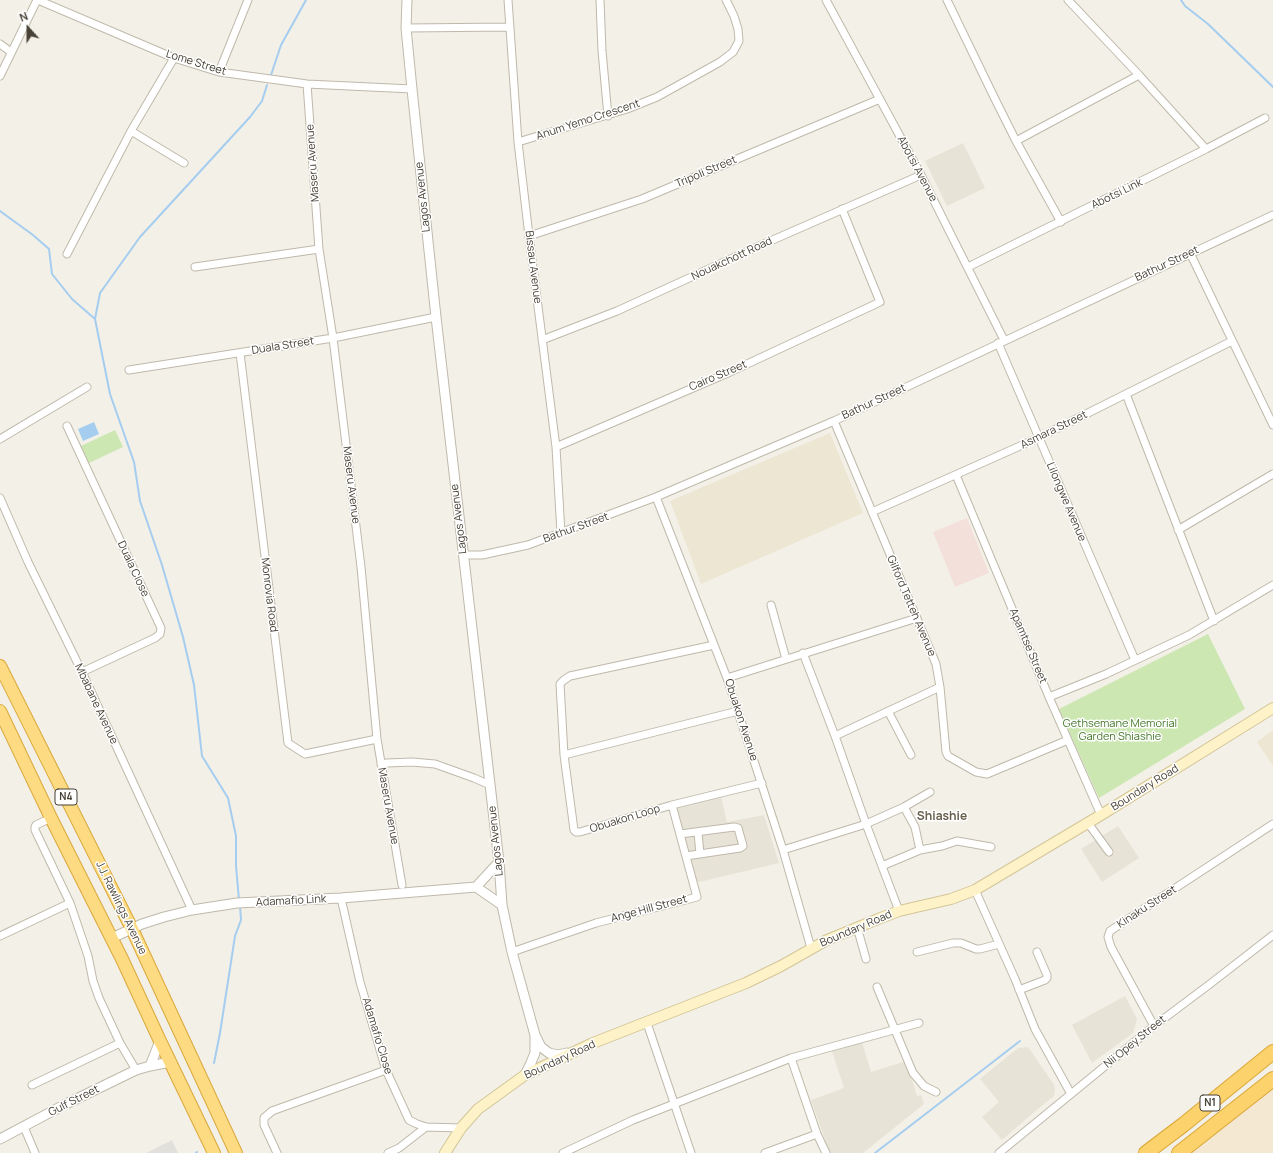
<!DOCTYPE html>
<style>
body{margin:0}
#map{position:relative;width:1273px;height:1153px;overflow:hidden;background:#f3f0e8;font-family:Manrope,sans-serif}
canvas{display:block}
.north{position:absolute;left:8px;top:8px;width:40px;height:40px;-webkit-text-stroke:3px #fff;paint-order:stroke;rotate:339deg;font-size:11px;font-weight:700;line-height:16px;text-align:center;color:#474136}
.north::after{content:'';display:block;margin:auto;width:14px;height:18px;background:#474136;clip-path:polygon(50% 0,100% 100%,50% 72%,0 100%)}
</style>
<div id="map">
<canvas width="1273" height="1153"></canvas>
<div class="north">N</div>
</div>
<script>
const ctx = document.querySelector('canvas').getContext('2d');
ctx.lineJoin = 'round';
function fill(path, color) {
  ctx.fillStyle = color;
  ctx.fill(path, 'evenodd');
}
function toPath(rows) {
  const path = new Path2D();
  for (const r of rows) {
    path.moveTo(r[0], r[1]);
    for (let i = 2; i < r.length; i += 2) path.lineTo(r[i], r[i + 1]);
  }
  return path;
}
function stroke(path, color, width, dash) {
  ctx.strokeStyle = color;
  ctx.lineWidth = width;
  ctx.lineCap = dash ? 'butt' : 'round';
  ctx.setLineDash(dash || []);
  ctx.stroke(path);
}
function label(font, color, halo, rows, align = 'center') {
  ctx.font = font + ' Manrope,sans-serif';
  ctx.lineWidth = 3;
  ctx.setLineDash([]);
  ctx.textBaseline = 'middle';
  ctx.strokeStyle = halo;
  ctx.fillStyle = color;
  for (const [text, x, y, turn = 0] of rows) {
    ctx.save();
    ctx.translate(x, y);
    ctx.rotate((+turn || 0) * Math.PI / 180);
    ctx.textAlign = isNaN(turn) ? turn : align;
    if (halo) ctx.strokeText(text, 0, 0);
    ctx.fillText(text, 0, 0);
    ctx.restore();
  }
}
const residential = toPath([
 [963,143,985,188,947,206,925,161],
 [721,797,727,822,764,815,779,863,695,883,676,808],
 [1118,826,1139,858,1102,882,1081,849],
 [1125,996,1137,1019,1133,1033,1092,1063,1072,1025],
 [862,1042,871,1072,906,1061,917,1096,921,1095,924,1104,863,1153,830,1153,811,1100,844,1088,832,1051],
 [1028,1047,1055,1086,1054,1096,1039,1108,1002,1140,982,1117,999,1102,980,1079,1018,1048]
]);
const commercial = toPath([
 [1273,1083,1273,1153,1187,1153]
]);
const education = toPath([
 [830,433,863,513,701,584,670,501],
 [1273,730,1273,766,1257,742]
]);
const medical = toPath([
 [967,518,989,573,955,587,933,532]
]);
const green = toPath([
 [115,430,123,447,89,463,81,446],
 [1208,634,1245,709,1099,798,1059,709]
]);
const parking = toPath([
 [172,1140,178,1153,146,1153]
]);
const water = toPath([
 [94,422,99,434,83,441,78,429]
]);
const stream = toPath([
 [1181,0,1185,6,1208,24,1273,87],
 [271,75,281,45,306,0],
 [0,211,33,235,49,249,52,274,72,299,95,319,110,394,134,462,140,501,162,565,183,637,194,685,202,756,228,798,236,836,236,866,239,900],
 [95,319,100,293,140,237,250,117,262,101,267,85],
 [214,1063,220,1033,235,936,241,920,240,906],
 [196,1153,197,1152],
 [875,1153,1020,1041]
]);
const minor = toPath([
 [38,0,174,58,219,72,307,84,412,89],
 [508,0,518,142,529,236,556,447,561,533],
 [600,0,602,51,608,116],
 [826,0,921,175,1004,340],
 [947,0,994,97,1016,141,1061,222],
 [1068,0,1139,75,1206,149],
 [406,28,510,27],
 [0,44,11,52],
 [219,72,248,0],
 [0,76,37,0],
 [307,84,319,249,333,338,361,567,377,739,402,885],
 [131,131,184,163],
 [1016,141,1139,75],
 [518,142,627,109,657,97,720,62,733,52,739,41,738,29,734,16,726,0],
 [529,236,642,199,880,99],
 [1190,253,1273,425],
 [67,254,131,131,174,58],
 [195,267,319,249],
 [968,267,1206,149,1265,118],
 [542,340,617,311,759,246,921,175],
 [998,343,1135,660],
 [240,353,288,743,305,754,377,739],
 [129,370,333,338,436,317],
 [1126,394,1214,621],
 [834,421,936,664,940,687,946,752,948,756,976,772,987,774,1068,740],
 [67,426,161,628,160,634,155,638,82,672],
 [0,439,87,387],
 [556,447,730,372,880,302,842,209],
 [956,475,1049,697,1101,815],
 [656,497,727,678,783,850,811,948],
 [0,498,28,562,82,672,192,910],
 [872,512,1038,438,1232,341],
 [1178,530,1273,474],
 [464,555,482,555,528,545,656,497,834,421,1273,215],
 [771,605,786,659],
 [714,645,570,676,564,680,560,684,564,755,574,830,576,832,580,832,672,805,762,783],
 [803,653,835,736,866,824,899,911],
 [727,678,917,618],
 [1049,697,1106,674,1189,635,1273,585],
 [888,711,911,755],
 [835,736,940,687],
 [564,755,738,711],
 [381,764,387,763,412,762,435,764,474,778,490,785],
 [904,807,915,827,920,850],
 [51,818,36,825,35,827,35,830,70,903,88,956,93,981,99,998,120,1043,136,1070],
 [1088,823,1109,852],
 [698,833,700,854],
 [680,834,734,827,738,828,743,846,740,848,686,856],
 [783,850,866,824,904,807,930,792],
 [882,866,920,850,942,846,957,841,991,847],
 [975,890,1015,979,1035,1029,1071,1094],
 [341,898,360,982,386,1070,409,1120,417,1124,426,1127,461,1128],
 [857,927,866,959],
 [0,936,70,903],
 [512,952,596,923,697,897,672,805],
 [917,952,953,943,961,943,976,949,980,949,999,944],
 [877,987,913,1073,924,1086,936,1092],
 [1019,990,1045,980,1047,978,1047,975,1037,952],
 [647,1023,691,1153],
 [1154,1026,1111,947,1108,937,1110,931,1273,824],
 [791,1058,817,1134,826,1153],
 [32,1085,120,1043],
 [24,1127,35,1153],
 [277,1153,264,1125,264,1118,272,1111,386,1070],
 [388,1153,399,1148,426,1127],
 [563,1153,633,1120,791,1058,919,1023],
 [765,1153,817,1134],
 [999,1153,1154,1026,1210,984,1273,935]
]);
const tertiary = toPath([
 [407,0,406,28,412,89,436,317,499,862,502,905,512,952,535,1035,541,1047,549,1053,558,1055,567,1053],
 [476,887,499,862],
 [112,938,142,924,164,917,192,910,237,903,341,898,476,887,502,905],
 [150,1066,160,1041],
 [525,1075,530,1065,535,1053,535,1036],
 [0,1139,64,1105,136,1070,150,1066,170,1062]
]);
const secondary = toPath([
 [445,1153,461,1128,478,1109,525,1075,593,1043,746,983,781,966,827,940,878,919,899,911,951,899,975,890,1101,815,1273,708]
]);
const trunk = toPath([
 [0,666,132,929,236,1153],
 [0,711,51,818,122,959,160,1041,214,1153]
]);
const motorway = toPath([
 [1146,1153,1183,1125,1273,1052],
 [1179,1153,1273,1079]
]);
const shields = [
 [66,797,22],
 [1210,1103,20]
];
const shieldNames = [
 ["N4",66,797],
 ["N1",1210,1103]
];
const streetNames = [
 ["Lome Street",196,63,17],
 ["Anum Yemo Crescent",588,120,-18],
 ["Maseru Avenue",313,163,-94],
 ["Abotsi Avenue",917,169,62],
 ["Tripoli Street",706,172,-23],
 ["Abotsi Link",1117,194,-26],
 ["Lagos Avenue",423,197,-96],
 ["Nouakchott Road",732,259,-25],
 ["Bathur Street",1167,264,-25],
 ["Bissau Avenue",533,267,83],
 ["Duala Street",283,346,-9],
 ["Cairo Street",718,376,-23],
 ["Bathur Street",874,402,-25],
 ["Asmara Street",1054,430,-26],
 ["Maseru Avenue",351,485,83],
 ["Lilongwe Avenue",1066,502,67],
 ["Lagos Avenue",459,519,-97],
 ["Bathur Street",576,528,-20],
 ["Duala Close",133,569,65],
 ["Monrovia Road",269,595,83],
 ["Gilford Tetteh Avenue",911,606,67],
 ["Apamtse Street",1028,646,67],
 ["Mbabane Avenue",96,704,65],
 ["Obuakon Avenue",741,720,72],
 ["Boundary Road",1145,788,-32],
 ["Maseru Avenue",388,806,80],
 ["Obuakon Loop",625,819,-17],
 ["Lagos Avenue",496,841,-96],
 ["Adamafio Link",291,901,-3],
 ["Kinaku Street",1147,907,-33],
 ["J.J. Rawlings Avenue",121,908,64],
 ["Ange Hill Street",649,909,-15],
 ["Boundary Road",856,929,-23],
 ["Adamafio Close",377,1036,73],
 ["Nii Opey Street",1135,1042,-39],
 ["Boundary Road",560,1060,-25],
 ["Gulf Street",74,1101,-27]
];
const parkNames = [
 ["Gethsemane Memorial",1120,724],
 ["Garden Shiashie",1120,737]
];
const neighbourhoodNames = [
 ["Shiashie",942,817]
];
fill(residential, '#e7e3d6');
fill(commercial, '#f5e8d3');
fill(education, '#ece6d2');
fill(medical, '#f4e0db');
fill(green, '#cce7b1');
fill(parking, '#e2e0dc');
fill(water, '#a5cdef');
stroke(stream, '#a5cdef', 2);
stroke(minor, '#bfb9aa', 9);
stroke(tertiary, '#bfb9aa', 11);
stroke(secondary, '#d3c598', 12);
stroke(trunk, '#dba73a', 14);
stroke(motorway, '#dba73a', 16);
stroke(minor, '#fff', 7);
stroke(tertiary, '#fff', 9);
stroke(secondary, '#fef3c8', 10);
stroke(trunk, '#fcdb82', 12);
stroke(motorway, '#fbd26b', 14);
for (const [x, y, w] of shields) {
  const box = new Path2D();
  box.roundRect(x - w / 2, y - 8, w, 16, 3);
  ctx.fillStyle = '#fff';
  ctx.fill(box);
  stroke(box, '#474136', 1);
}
label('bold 10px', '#474136', null, shieldNames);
label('11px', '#474136', '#fff', streetNames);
label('11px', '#44782a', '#fff', parkNames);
label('bold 12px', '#695f4e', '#fff', neighbourhoodNames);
</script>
